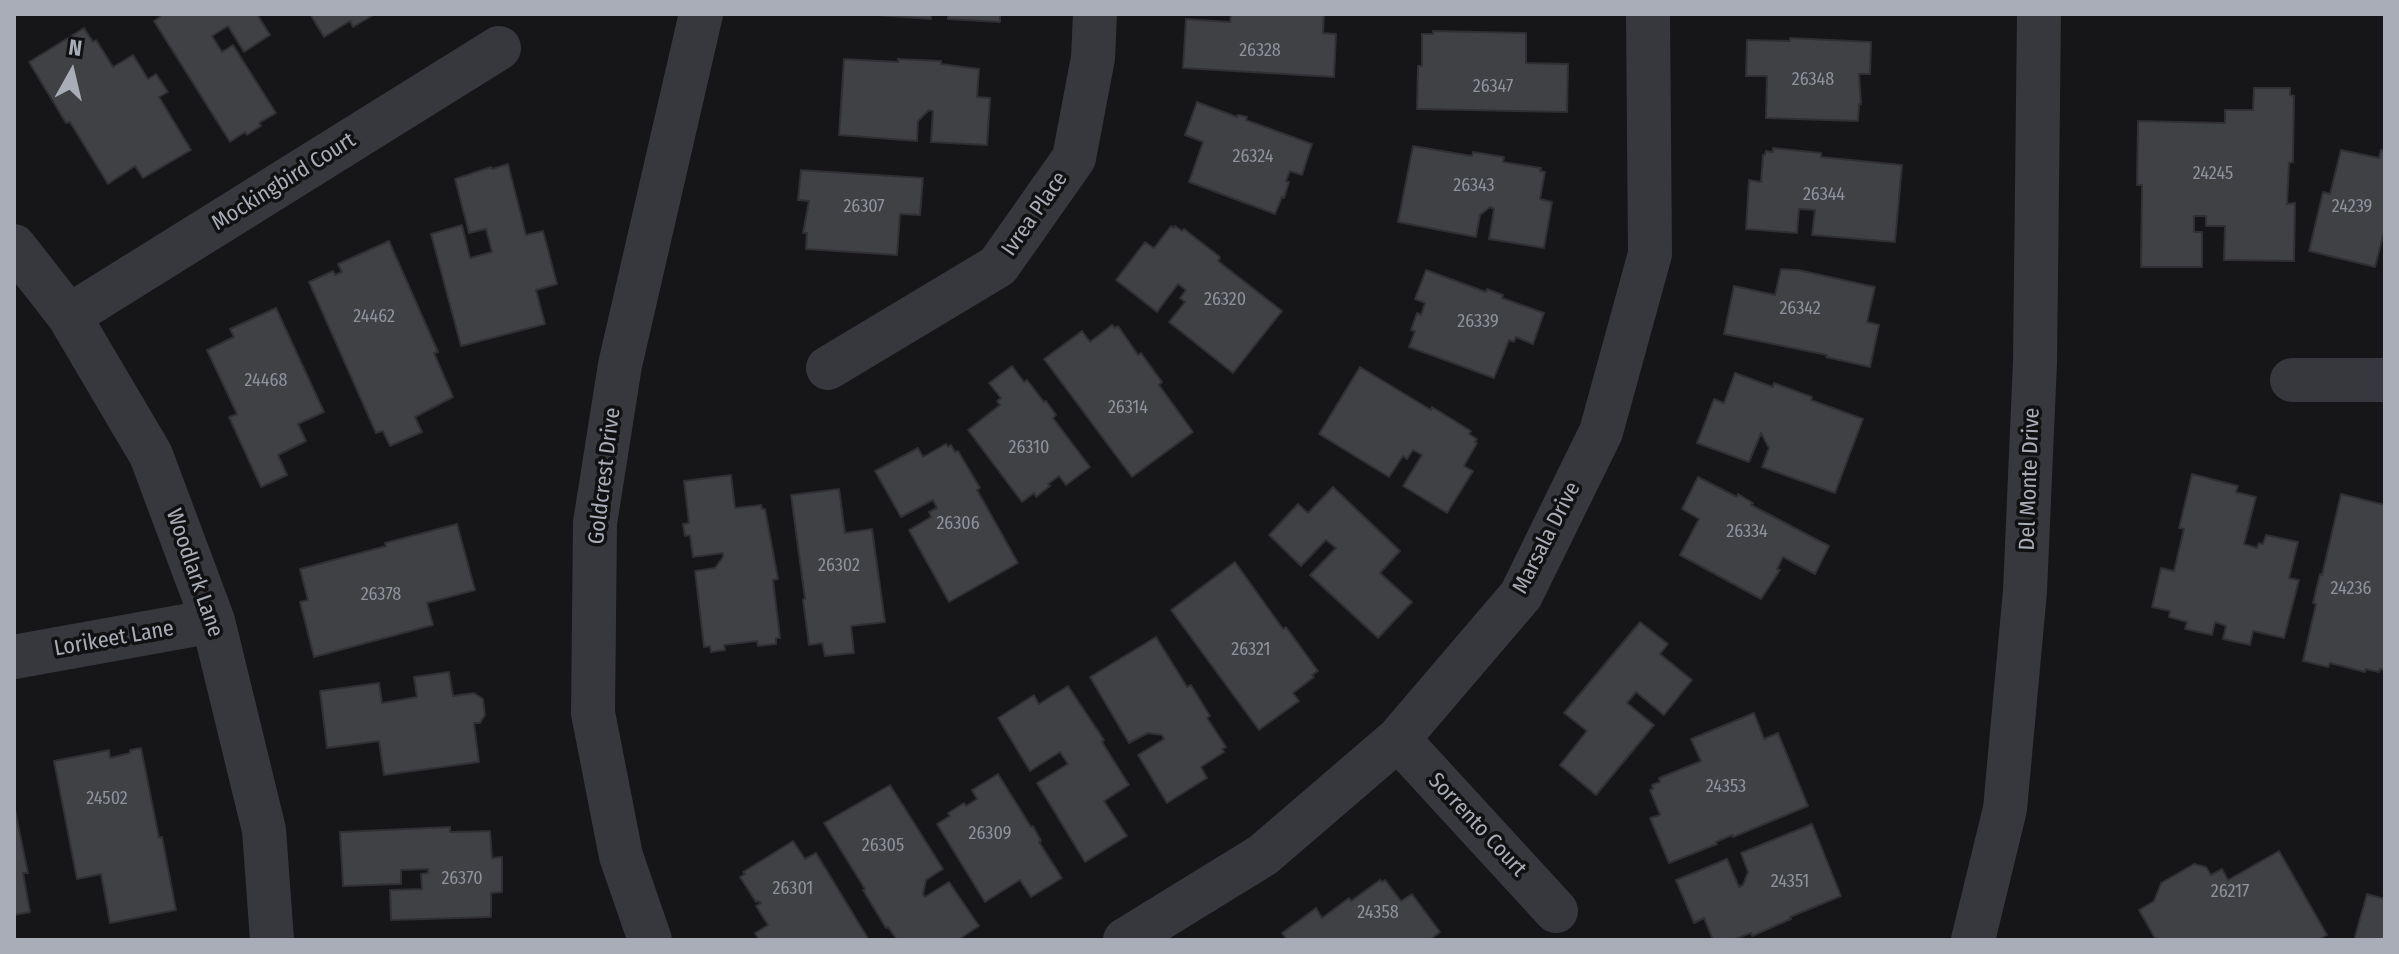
<!DOCTYPE html>
<style>
body{margin:0}
#map{position:relative;width:2399px;height:954px;overflow:hidden;background:#161618;font-family:"Fira Sans Condensed",sans-serif}
canvas{display:block}
.frame{position:absolute;inset:0;border:16px solid #a8adb8;pointer-events:none}
.north{position:absolute;left:32px;top:32px;width:80px;height:80px;-webkit-text-stroke:6px #111113;paint-order:stroke;rotate:8deg;font-size:22px;font-weight:700;line-height:32px;text-align:center;color:#a8adb8}
.north::after{content:'';display:block;margin:auto;width:28px;height:36px;background:#a8adb8;clip-path:polygon(50% 0,100% 100%,50% 72%,0 100%)}
</style>
<div id="map">
<canvas width="2399" height="954"></canvas>
<div class="frame"></div>
<div class="north">N</div>
</div>
<script>
const ctx = document.querySelector('canvas').getContext('2d');
ctx.lineJoin = 'round';
function fill(path, color) {
  ctx.fillStyle = color;
  ctx.fill(path, 'evenodd');
}
function toPath(rows) {
  const path = new Path2D();
  for (const r of rows) {
    path.moveTo(r[0], r[1]);
    for (let i = 2; i < r.length; i += 2) path.lineTo(r[i], r[i + 1]);
  }
  return path;
}
function stroke(path, color, width, dash) {
  ctx.strokeStyle = color;
  ctx.lineWidth = width;
  ctx.lineCap = dash ? 'butt' : 'round';
  ctx.setLineDash(dash || []);
  ctx.stroke(path);
}
function label(font, color, halo, rows, align = 'center') {
  ctx.font = font + ' "Fira Sans Condensed",sans-serif';
  ctx.lineWidth = 7;
  ctx.setLineDash([]);
  ctx.textBaseline = 'middle';
  ctx.strokeStyle = halo;
  ctx.fillStyle = color;
  for (const [text, x, y, turn = 0] of rows) {
    ctx.save();
    ctx.translate(x, y);
    ctx.rotate((+turn || 0) * Math.PI / 180);
    ctx.textAlign = isNaN(turn) ? turn : align;
    if (halo) ctx.strokeText(text, 0, 0);
    ctx.fillText(text, 0, 0);
    ctx.restore();
  }
}
const building = toPath([
 [159,14,257,14,270,35,244,52,228,26,212,36,222,52,233,45,276,113,259,123,261,126,247,135,245,132,230,142,154,21,160,17,159,14],
 [310,14,375,14,353,27,350,21,324,37,310,14],
 [865,14,931,14,931,19,865,14],
 [948,14,1000,14,1000,22,948,19,948,14],
 [1231,14,1324,14,1323,33,1336,34,1334,77,1183,68,1186,19,1230,22,1231,14],
 [84,28,93,42,96,40,113,67,133,55,148,79,156,74,168,92,159,97,191,150,143,178,135,166,108,184,70,122,66,123,29,62,84,28],
 [1433,31,1526,33,1526,63,1568,64,1567,112,1417,109,1418,66,1422,66,1422,34,1433,34,1433,31],
 [1790,38,1871,42,1870,74,1859,74,1861,104,1859,104,1858,121,1766,118,1767,76,1746,76,1747,40,1790,41,1790,38],
 [844,59,898,62,898,59,941,61,941,64,979,69,977,97,990,98,987,145,931,142,933,111,929,110,918,121,917,141,839,135,844,59],
 [2254,88,2290,88,2290,95,2294,96,2293,162,2289,163,2287,204,2295,203,2294,261,2224,260,2225,226,2206,226,2206,216,2194,216,2194,232,2202,232,2202,267,2141,267,2142,185,2137,185,2138,121,2225,123,2225,110,2253,110,2254,88],
 [1197,102,1237,117,1238,115,1247,117,1246,120,1312,144,1302,175,1290,171,1286,181,1289,182,1284,198,1282,197,1275,214,1189,182,1203,142,1185,135,1197,102],
 [1413,146,1472,156,1473,152,1504,157,1503,162,1541,168,1540,171,1545,172,1540,199,1552,202,1544,248,1489,239,1494,209,1490,207,1480,215,1476,237,1398,222,1413,146],
 [1773,148,1821,153,1821,157,1902,165,1895,242,1812,235,1815,210,1799,209,1797,233,1746,229,1749,180,1761,182,1763,155,1765,155,1766,151,1773,152,1773,148],
 [2341,150,2379,158,2381,150,2385,151,2385,228,2375,267,2309,251,2323,192,2330,194,2341,150],
 [508,164,526,235,543,231,557,284,536,290,545,324,461,346,431,234,462,225,470,258,492,252,486,229,469,233,455,179,491,167,492,169,508,164],
 [801,170,923,178,920,215,900,214,897,255,806,249,807,233,803,233,809,201,798,200,801,170],
 [1171,226,1174,228,1175,226,1182,231,1184,229,1220,257,1218,261,1282,311,1233,373,1169,322,1185,302,1180,298,1186,290,1178,284,1157,312,1116,280,1145,242,1154,248,1171,226],
 [389,241,438,352,434,353,453,397,415,417,422,432,390,446,383,431,376,433,309,282,333,271,335,275,342,272,338,264,389,241],
 [1781,269,1798,270,1875,287,1867,322,1879,325,1870,367,1826,357,1827,355,1724,334,1734,286,1775,295,1781,269],
 [1426,270,1486,292,1487,289,1503,295,1502,298,1544,313,1533,344,1516,337,1514,342,1509,340,1494,378,1409,347,1415,331,1411,330,1417,313,1421,315,1425,303,1415,299,1426,270],
 [276,308,324,412,298,424,306,441,278,455,287,475,261,487,229,417,237,414,207,350,234,337,230,329,276,308],
 [1112,325,1115,328,1118,326,1138,355,1141,353,1162,382,1159,385,1193,432,1132,477,1044,359,1082,331,1090,342,1112,325],
 [1012,366,1024,382,1027,380,1044,402,1046,401,1056,415,1053,418,1090,467,1066,485,1059,476,1048,484,1050,486,1036,497,1034,493,1022,502,968,430,1000,405,997,401,1001,398,989,383,1012,366],
 [1360,367,1431,410,1432,407,1471,431,1469,434,1477,439,1475,442,1477,443,1464,466,1473,471,1447,513,1403,486,1422,455,1413,450,1407,459,1403,456,1389,477,1319,434,1360,367],
 [1735,373,1773,387,1774,383,1812,397,1811,400,1863,419,1835,493,1762,467,1769,448,1761,433,1749,462,1697,443,1714,399,1724,403,1735,373],
 [946,444,948,447,951,445,955,452,958,451,980,488,977,490,1018,563,949,602,909,530,931,517,929,512,937,508,933,500,901,517,875,471,918,448,923,457,946,444],
 [2192,474,2238,486,2236,492,2256,497,2244,544,2257,548,2259,543,2263,544,2266,535,2298,542,2289,578,2299,580,2284,638,2253,631,2250,645,2223,639,2226,626,2215,622,2212,635,2185,629,2187,622,2169,617,2170,611,2152,607,2161,568,2174,571,2184,529,2179,528,2192,474],
 [731,475,735,508,761,505,762,509,765,509,778,579,773,580,780,638,776,638,776,644,758,646,757,641,724,645,725,650,711,652,710,646,704,647,695,571,715,568,723,557,723,553,693,557,690,535,685,536,683,524,689,523,684,481,731,475],
 [1698,477,1737,497,1738,494,1753,503,1751,505,1829,546,1815,574,1783,557,1777,569,1780,570,1761,599,1680,555,1699,519,1682,509,1698,477],
 [1333,487,1400,551,1380,573,1412,602,1378,638,1310,575,1336,548,1326,540,1301,566,1269,535,1298,504,1308,513,1333,487],
 [839,489,845,533,872,529,885,622,851,626,854,653,825,656,822,643,809,645,803,600,805,599,791,495,839,489],
 [2341,494,2385,505,2385,670,2380,669,2379,672,2366,669,2365,672,2330,663,2328,667,2303,661,2316,604,2313,603,2320,574,2322,575,2341,494],
 [457,524,475,590,427,603,433,625,314,657,300,602,308,600,300,569,386,546,385,543,457,524],
 [1235,562,1283,629,1286,627,1318,671,1312,675,1314,677,1293,693,1299,701,1259,730,1171,610,1235,562],
 [1640,622,1668,644,1660,654,1692,680,1664,715,1636,692,1627,703,1654,725,1596,795,1560,765,1587,731,1564,713,1640,622],
 [1156,637,1187,687,1191,685,1210,716,1207,718,1226,747,1222,749,1224,752,1201,767,1207,778,1167,803,1138,755,1164,739,1162,735,1148,733,1129,743,1090,677,1156,637],
 [449,672,453,696,474,693,483,699,485,715,480,723,474,723,479,762,384,775,379,741,327,748,320,691,379,683,382,703,417,697,414,677,449,672],
 [1068,686,1104,740,1102,742,1129,785,1104,801,1127,836,1085,862,1037,783,1068,764,1060,752,1030,771,998,718,1034,695,1039,704,1068,686],
 [1754,713,1764,739,1778,733,1808,806,1733,837,1732,835,1716,842,1717,844,1669,863,1650,818,1660,815,1650,790,1653,789,1652,785,1660,782,1659,778,1701,761,1691,739,1754,713],
 [141,748,159,838,162,837,176,910,110,923,101,874,77,879,54,761,109,750,110,758,130,753,130,750,141,748],
 [998,774,1031,827,1033,826,1041,841,1039,842,1062,878,1031,897,1020,880,985,902,937,824,950,816,948,813,964,803,966,806,977,799,972,790,998,774],
 [890,785,943,869,926,880,923,894,925,897,949,882,979,926,958,940,897,940,888,927,886,928,863,890,865,889,824,823,890,785],
 [14,805,28,873,23,873,30,912,14,915,14,805],
 [1812,824,1841,896,1790,917,1791,919,1752,936,1751,933,1732,940,1713,940,1704,918,1694,923,1676,880,1727,859,1739,887,1743,885,1748,872,1741,853,1812,824],
 [450,827,450,832,490,831,492,858,502,857,502,892,491,893,491,917,391,920,390,890,422,889,421,874,428,873,428,869,401,870,401,884,343,886,340,832,450,827],
 [793,841,805,859,816,853,869,940,759,940,755,933,768,925,756,906,761,903,758,901,756,902,740,877,745,874,743,872,793,841],
 [2279,851,2327,935,2318,940,2156,940,2139,910,2154,901,2161,883,2194,864,2206,867,2211,875,2222,869,2228,880,2279,851],
 [1380,880,1382,882,1385,880,1401,901,1412,894,1440,932,1430,940,1287,940,1282,933,1316,908,1322,918,1349,898,1351,901,1380,880],
 [2367,894,2385,899,2385,940,2354,940,2367,894]
]);
const minor = toPath([
 [14,246,69,316,151,455,213,621,264,830,272,940],
 [69,316,499,48],
 [828,368,998,266,1074,158,1093,58,1095,14],
 [2292,380,2385,380],
 [14,657,213,621],
 [1398,739,1556,911],
 [650,940,621,856,593,713,595,523,620,365,701,14],
 [1125,940,1263,855,1398,739,1521,595,1601,432,1650,254,1648,14],
 [1973,940,2005,809,2025,591,2035,362,2039,14]
]);
const numberNames = [
 ["26328",1260,51],
 ["26348",1813,80],
 ["26347",1493,87],
 ["26324",1253,157],
 ["24245",2213,174],
 ["26343",1474,186],
 ["26344",1824,195],
 ["26307",864,207],
 ["24239",2352,207],
 ["26320",1225,300],
 ["26342",1800,309],
 ["24462",374,317],
 ["26339",1478,322],
 ["24468",266,381],
 ["26314",1128,408],
 ["26310",1029,448],
 ["26306",958,524],
 ["26334",1747,532],
 ["26302",839,566],
 ["24236",2351,589],
 ["26378",381,595],
 ["26321",1251,650],
 ["24353",1726,787],
 ["24502",107,799],
 ["26309",990,834],
 ["26305",883,846],
 ["26370",462,879],
 ["24351",1790,882],
 ["26301",793,889],
 ["26217",2230,892],
 ["24358",1378,913]
];
const streetNames = [
 ["Mockingbird Court",284,182,-32],
 ["Ivrea Place",1035,214,-55],
 ["Goldcrest Drive",605,476,-83],
 ["Del Monte Drive",2030,479,-88],
 ["Marsala Drive",1547,538,-63],
 ["Woodlark Lane",194,573,71],
 ["Lorikeet Lane",114,639,-10],
 ["Sorrento Court",1477,825,47]
];
fill(building, '#404145');
stroke(building, '#303034', 2);
stroke(minor, '#37383d', 44);
label('18px', '#8e929b', null, numberNames);
label('22px', '#a8adb8', '#111113', streetNames);
</script>
